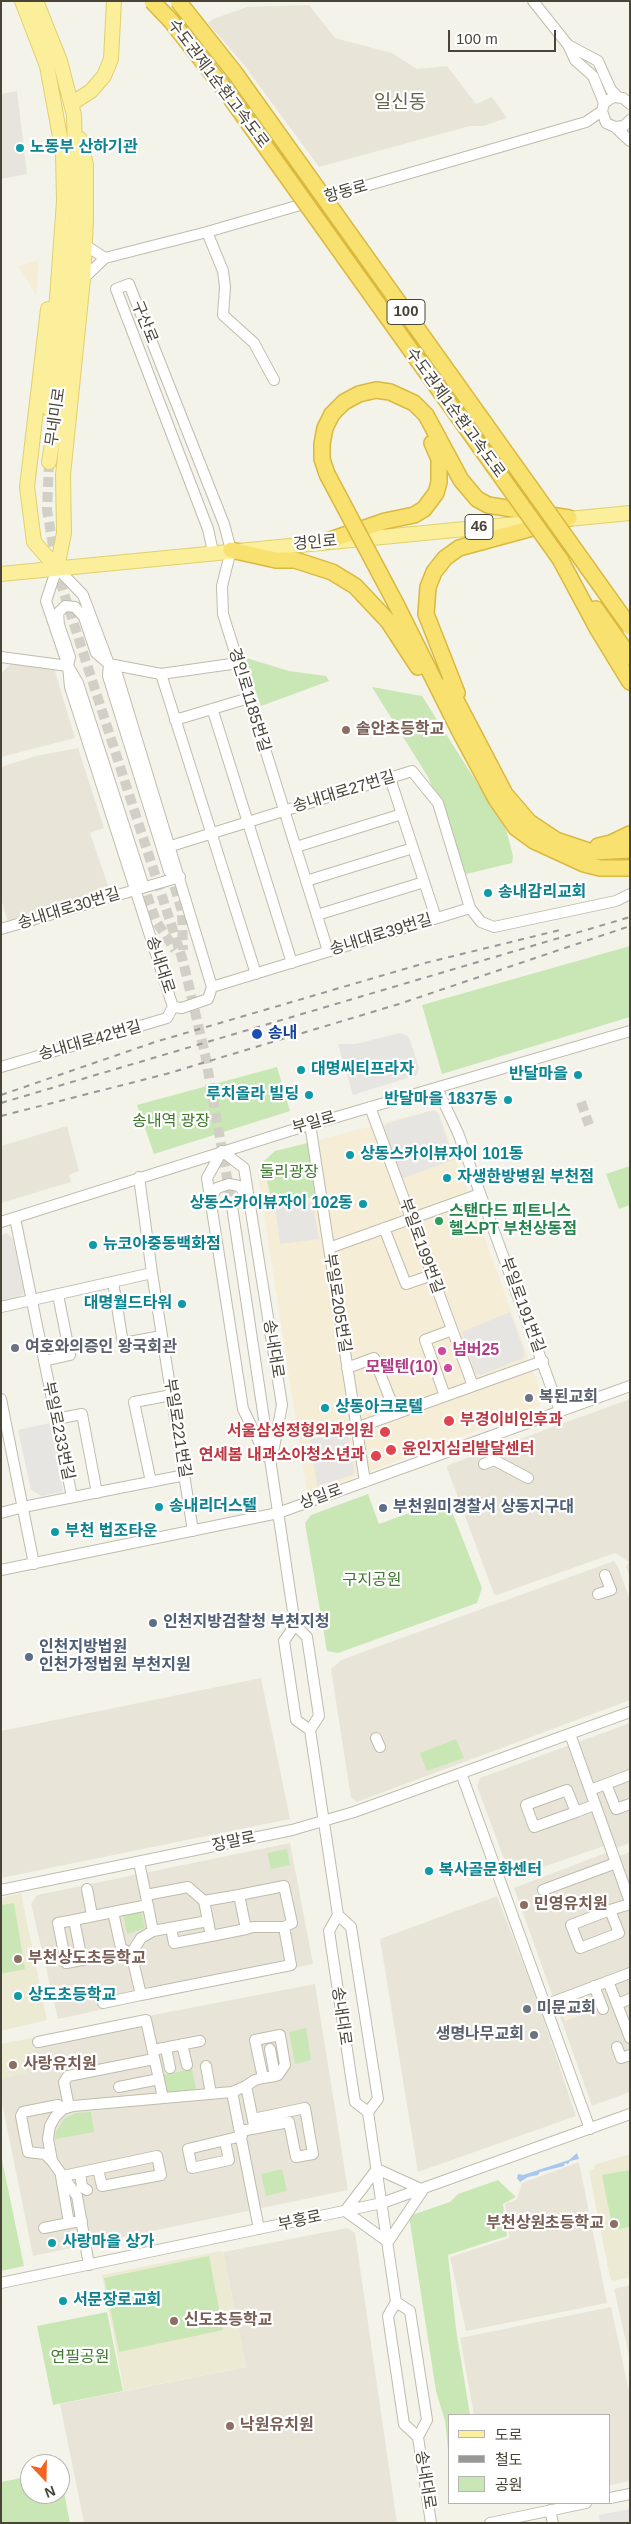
<!DOCTYPE html>
<meta charset="utf-8">
<style>
body{margin:0}
#map{position:relative;width:631px;height:2524px;overflow:hidden;background:#f4f3ea;font-family:Arial,"Noto Sans KR",sans-serif}
canvas{display:block}
.frame{position:absolute;inset:0;border:2px solid #484438;pointer-events:none}
.legend{position:absolute;left:448px;top:2414px;width:162px;height:90px;box-sizing:border-box;background:#fff;border:1px solid #b6b4af;margin:0;padding:6px 9px;list-style:none;font-size:15px;color:#484438}
.legend li{display:flex;align-items:center;gap:10px;height:25px}
.legend b{width:25px;border:1px solid #b6b4af}
.north{position:absolute;left:20px;top:2454px;width:50px;height:50px;box-sizing:border-box;background:#fff;border:1px solid #b6b4af;border-radius:50%;rotate:159deg;font-size:14px;font-weight:700;line-height:20px;text-align:center;color:#484438}
.north::after{content:'';display:block;margin:auto;width:18px;height:22px;background:#f36322;clip-path:polygon(50% 0,100% 100%,50% 72%,0 100%)}
.scale{position:absolute;left:448px;top:30px;width:108px;height:22px;box-sizing:border-box;border:2px solid #484438;border-top:0;padding-left:6px;font-size:15px;line-height:18px;white-space:nowrap;color:#484438;-webkit-text-stroke:4px #fff;paint-order:stroke}
</style>
<div id="map">
<canvas width="631" height="2524"></canvas>
<div class="frame"></div>
<ul class="legend">
<li><b style="height:6px;background:#fbef9c"></b>도로</li>
<li><b style="height:6px;background:#989898"></b>철도</li>
<li><b style="height:14px;background:#c8e7b4"></b>공원</li>
</ul>
<div class="north">N</div>
<div class="scale">100 m</div>
</div>
<script>
const ctx = document.querySelector('canvas').getContext('2d');
ctx.lineJoin = 'round';
function fill(path, color) {
  ctx.fillStyle = color;
  ctx.fill(path, 'evenodd');
}
function toPath(rows) {
  const path = new Path2D();
  for (const r of rows) {
    path.moveTo(r[0], r[1]);
    for (let i = 2; i < r.length; i += 2) path.lineTo(r[i], r[i + 1]);
  }
  return path;
}
function stroke(path, color, width, dash) {
  ctx.strokeStyle = color;
  ctx.lineWidth = width;
  ctx.lineCap = dash ? 'butt' : 'round';
  ctx.setLineDash(dash || []);
  ctx.stroke(path);
}
function label(font, color, halo, rows, align = 'center') {
  ctx.font = font + ' Arial,"Noto Sans KR",sans-serif';
  ctx.lineWidth = 4.5;
  ctx.setLineDash([]);
  ctx.textBaseline = 'middle';
  ctx.strokeStyle = halo;
  ctx.fillStyle = color;
  for (const [text, x, y, turn = 0] of rows) {
    ctx.save();
    ctx.translate(x, y);
    ctx.rotate((+turn || 0) * Math.PI / 180);
    ctx.textAlign = isNaN(turn) ? turn : align;
    if (halo) ctx.strokeText(text, 0, 0);
    ctx.fillText(text, 0, 0);
    ctx.restore();
  }
}
const residential = toPath([
 [309,5,335,38,392,53,417,69,447,66,476,104,492,97,507,118,483,126,470,126,319,167,244,65,208,23,213,19,247,7],
 [10,664,54,668,75,738,1,757,1,674],
 [78,748,104,828,90,833,110,891,8,922,1,899,1,767,36,756],
 [67,1126,79,1171,69,1175,71,1182,1,1203,1,1146],
 [630,1399,630,1577,626,1567,629,1562,615,1553,497,1595,494,1594,447,1468,448,1465],
 [614,1561,618,1567,630,1600,630,1700,357,1802,351,1798,331,1669,341,1660],
 [261,1678,290,1819,1,1878,1,1731],
 [630,1723,630,1843,616,1848,613,1843,511,1878,477,1786,480,1778],
 [290,1843,313,1964,58,2019,31,1904,37,1895],
 [608,1852,611,1859,630,1852,630,2092,592,2106,514,1888],
 [497,1896,536,1997,576,2116,418,2172,380,1939],
 [315,1984,348,2190,33,2256,1,2098,1,2044],
 [579,2162,607,2303,466,2331,450,2257,509,2238,505,2204,517,2199,522,2183],
 [347,2228,355,2233,397,2523,84,2523,60,2404,246,2367,223,2252],
 [630,2285,630,2360,614,2289],
 [611,2307,630,2396,630,2481,610,2485,610,2415,474,2415,460,2338]
]);
const commercial = toPath([
 [39,260,36,295,18,266],
 [434,1110,439,1113,543,1398,538,1407,311,1494,307,1493,257,1168,275,1151],
 [588,1995,594,2010,565,2021,559,2006]
]);
const industrial = toPath([
 [17,91,27,174,1,179,1,94]
]);
const education = toPath([
 [21,1893,47,2020,1,2031,1,1898],
 [32,2038,35,2050,28,2052,29,2056,24,2057,27,2073,1,2079,1,2044],
 [630,2154,630,2277,613,2281,610,2278,589,2171,595,2169,594,2165],
 [220,2251,223,2252,246,2367,124,2391,102,2275]
]);
const green = toPath([
 [243,657,289,671,326,676,329,681,261,706],
 [372,687,422,696,506,829,513,856,512,863,466,874,428,777],
 [630,946,630,1017,442,1074,422,1005],
 [277,1067,290,1111,154,1154,137,1105],
 [308,1143,315,1197,272,1203,263,1162,275,1151],
 [630,1166,630,1205,619,1209,606,1174],
 [368,1494,379,1524,447,1499,482,1588,477,1603,338,1653,327,1651,305,1523,311,1515],
 [456,1739,464,1758,427,1771,420,1753],
 [287,1849,290,1865,271,1869,267,1853],
 [14,1903,25,1969,1,1974,1,1905],
 [141,1910,145,1928,127,1934,123,1914],
 [306,2028,311,2060,295,2064,289,2032],
 [192,2069,196,2089,166,2093,162,2075],
 [91,2112,94,2132,55,2139,56,2132,64,2119,75,2113],
 [1,2155,24,2266,1,2271],
 [282,2169,287,2191,266,2196,261,2174],
 [630,2170,630,2227,613,2230,602,2175],
 [498,2180,516,2197,503,2204,507,2236,448,2255,456,2329,470,2415,450,2415,450,2468,445,2421,436,2391,409,2216,450,2202,458,2194],
 [209,2256,223,2330,119,2352,104,2278],
 [107,2312,123,2391,53,2405,37,2326],
 [60,2472,70,2523,1,2523,1,2482,30,2476,30,2494,60,2494]
]);
const parking = toPath([
 [400,1033,408,1036,410,1040,419,1068,417,1075,353,1095,338,1044,355,1044],
 [433,1110,438,1113,454,1160,403,1178,399,1174,384,1127,386,1124],
 [312,1202,319,1239,280,1244,275,1207],
 [7,1233,13,1239,24,1293,19,1297,1,1301,1,1235],
 [510,1312,525,1354,522,1359,481,1375,475,1373,462,1332],
 [50,1423,63,1490,62,1492,42,1496,31,1490,18,1430],
 [348,1434,355,1474,317,1486,310,1439],
 [630,2509,630,2523,600,2523,599,2515]
]);
const water = toPath([
 [577,2153,579,2159,570,2161,568,2164,565,2163,564,2166,540,2172,538,2175,528,2177,520,2182,517,2178,518,2174,523,2175,569,2160]
]);
const minorTunnel = toPath([
 [49,462,47,510,58,575,183,961,205,1054,232,1206],
 [170,872,182,911,183,950],
 [142,881,156,921,175,950],
 [581,1102,589,1125]
]);
const minor = toPath([
 [533,1,568,45,575,60,593,76,604,103],
 [568,45,598,61,611,90,618,97],
 [630,104,623,98,613,97,604,103,602,111,606,123,615,127,624,126,630,120],
 [615,127,630,141],
 [207,232,223,271,225,287,223,315,254,343,274,380],
 [85,245,105,258],
 [83,279,105,258,207,232,586,122,602,111],
 [213,552,208,529,116,289,129,284,224,524,231,550,222,586,223,614,328,951],
 [1,657,68,666],
 [109,664,108,676,169,871],
 [161,674,256,974],
 [213,711,292,963],
 [175,720,249,698],
 [390,778,436,918],
 [171,846,412,771,438,803,470,908,481,922,494,927,616,901,630,894],
 [296,847,402,814],
 [142,881,78,683,68,666,46,601,57,568,83,595,109,664,117,674,212,987,208,999,182,1008,173,1007,70,687,68,666,70,657,59,625,58,613,65,606,75,607,84,617,96,653,109,664,161,674,238,663],
 [306,881,413,848],
 [317,915,424,882],
 [1,929,180,877],
 [212,987,470,908],
 [1,1067,167,1018,173,1007],
 [437,1088,458,1133,560,1411],
 [370,1107,473,1386],
 [310,1124,365,1482],
 [222,1151,244,1168,282,1405,272,1458],
 [222,1151,207,1178,243,1409,266,1456],
 [139,1177,152,1273,193,1531],
 [210,1200,217,1188,229,1184,239,1186,248,1197],
 [232,1206,295,1625,307,1637,319,1716,310,1730,338,1915,351,1927,378,2099,368,2112,396,2302,388,2316,404,2424,418,2437],
 [15,1218,72,1497],
 [1,1222,289,1131,630,1031],
 [384,1228,406,1284,432,1275],
 [329,1248,480,1194],
 [113,1282,123,1343,162,1336],
 [1,1307,152,1273],
 [44,1361,70,1355,58,1295],
 [347,1368,374,1358,396,1414],
 [445,1396,425,1340,452,1330],
 [1,1399,34,1564],
 [56,1419,82,1414,97,1493],
 [356,1428,543,1361],
 [484,1464,494,1460,528,1478],
 [151,1482,134,1402,172,1395],
 [1,1513,23,1507,185,1475],
 [1,1570,278,1513,630,1386],
 [598,1594,611,1590,605,1575],
 [295,1625,284,1641,296,1720,310,1730],
 [570,1734,630,1902],
 [376,1738,380,1747],
 [461,1773,590,2129],
 [606,1784,616,1809,630,1804],
 [590,1790,630,1775],
 [576,1812,567,1790,526,1805,534,1827,576,1812,594,1805],
 [139,1862,153,1931,141,1938,134,1949,134,1965,141,1995,291,1965,284,1927],
 [87,1889,92,1915],
 [1,1890,292,1830,354,1812,630,1712],
 [543,1890,616,1863],
 [146,1895,188,1887,204,1901,239,1895],
 [204,1901,211,1936],
 [610,1910,619,1933,580,1948,571,1925,610,1910,630,1904],
 [338,1915,329,1931,352,2083,355,2102,368,2112],
 [74,1920,58,1923,66,1963,82,1960,74,1920,113,1912],
 [171,1928,174,1943,211,1936,246,1929,253,1927,284,1927,292,1923,284,1886,239,1895,246,1929],
 [153,1931,208,1921],
 [133,1955,121,1948,113,1912,148,1905],
 [608,1981,630,2038],
 [594,1986,603,2009],
 [103,2003,141,1995],
 [617,2004,630,1999],
 [545,2005,630,1973],
 [38,2042,146,2020,163,2098],
 [182,2044,187,2065],
 [617,2047,621,2058,630,2055],
 [166,2048,170,2068],
 [270,2049,275,2076],
 [153,2050,200,2041],
 [206,2066,211,2094],
 [246,2086,254,2125],
 [119,2087,159,2079],
 [232,2092,246,2086,255,2080,263,2078,275,2076,278,2075,285,2065,280,2035,255,2040,263,2078],
 [69,2107,64,2082,68,2076,154,2059],
 [241,2131,289,2122,296,2157,313,2154,305,2108,253,2119],
 [225,2141,229,2160,192,2168,188,2149,242,2136],
 [52,2161,45,2154,28,2152,21,2116,23,2112,58,2105,63,2109],
 [377,2169,423,2190],
 [80,2173,82,2187,87,2190],
 [61,2176,69,2223,82,2221],
 [63,2176,157,2156,161,2175,102,2186,98,2169],
 [345,2211,388,2242,423,2190],
 [345,2211,377,2169],
 [44,2228,69,2223],
 [89,2265,77,2196,52,2161,48,2139,50,2126,55,2117,63,2109,73,2106,232,2092,259,2229],
 [1,2283,382,2203,630,2114],
 [396,2302,410,2311,427,2420,418,2437,431,2523],
 [610,2498,630,2494],
 [550,2510,553,2523],
 [490,2523,586,2503]
]);
const major = toPath([
 [22,1,47,66,63,153,64,201,49,409],
 [36,1,60,61,74,115,77,218,60,393,49,462],
 [71,104,91,91,104,76,111,59,114,1],
 [48,309,27,487,34,542,57,568],
 [57,568,64,533,63,475,83,279,86,220,86,165,80,139],
 [1,574,630,513]
]);
const highway = toPath([
 [327,474,322,459,322,444,325,428,332,414,344,402,359,394,376,390,390,392,414,403,426,415,461,480,477,499,488,505,569,518],
 [327,541,385,521,414,515,424,509,436,493,439,482,439,459,432,443],
 [231,550,276,560,295,560,332,572,355,586,388,621,418,667],
 [560,559,597,628,630,682],
 [396,604,459,730,496,799,516,828,534,841,584,864,600,868,630,868],
 [596,609,630,657],
 [448,685,505,794,529,822,556,840,592,852,630,850],
 [457,693,426,614,428,587,434,572,445,558,459,548,547,524],
 [598,846,611,843,630,834]
]);
const rail = toPath([
 [1,1095,155,1042,425,963,560,930],
 [1,1103,630,917],
 [1,1116,166,1074,399,1004,630,926]
]);
const highwayBridge = toPath([
 [152,1,171,21,222,86,560,559],
 [178,1,235,73,630,627],
 [327,474,396,604]
]);
const markers = [
 [20,148,5,"#0f9aa8"],
 [346,730,5,"#8d6e63"],
 [488,893,5,"#0f9aa8"],
 [257,1034,6,"#1a4fb4"],
 [301,1070,5,"#0f9aa8"],
 [578,1075,5,"#0f9aa8"],
 [309,1095,5,"#0f9aa8"],
 [508,1100,5,"#0f9aa8"],
 [350,1155,5,"#0f9aa8"],
 [447,1178,5,"#0f9aa8"],
 [363,1204,5,"#0f9aa8"],
 [439,1221,5,"#2e9e5b"],
 [93,1245,5,"#0f9aa8"],
 [182,1304,5,"#0f9aa8"],
 [15,1348,5,"#6b7280"],
 [442,1351,5,"#d1479c"],
 [448,1368,5,"#d1479c"],
 [529,1398,5,"#6b7280"],
 [325,1408,5,"#0f9aa8"],
 [449,1421,6,"#e0444e"],
 [385,1432,6,"#e0444e"],
 [391,1450,6,"#e0444e"],
 [376,1456,6,"#e0444e"],
 [159,1507,5,"#0f9aa8"],
 [383,1508,5,"#5c6f8a"],
 [55,1532,5,"#0f9aa8"],
 [153,1623,5,"#5c6f8a"],
 [29,1657,5,"#5c6f8a"],
 [429,1871,5,"#0f9aa8"],
 [524,1905,5,"#8d6e63"],
 [18,1959,5,"#8d6e63"],
 [18,1996,5,"#0f9aa8"],
 [527,2009,5,"#6b7280"],
 [534,2035,5,"#6b7280"],
 [13,2065,5,"#8d6e63"],
 [614,2224,5,"#8d6e63"],
 [52,2243,5,"#0f9aa8"],
 [63,2301,5,"#0f9aa8"],
 [174,2321,5,"#8d6e63"],
 [230,2426,5,"#8d6e63"]
];
const shields = [
 [406,312,38],
 [479,527,28]
];
const shieldNames = [
 ["100",406,312],
 ["46",479,527]
];
const streetNames = [
 ["수도권제1순환고속도로",218,84,53],
 ["항동로",346,192,-16],
 ["구산로",144,322,68],
 ["수도권제1순환고속도로",455,413,54],
 ["무네미로",56,417,-82],
 ["경인로",315,543,-5],
 ["경인로1185번길",249,700,73],
 ["송내대로27번길",344,792,-17],
 ["송내대로30번길",69,909,-17],
 ["송내대로39번길",381,935,-17],
 ["송내대로",160,965,72],
 ["송내대로42번길",90,1041,-16],
 ["부일로",314,1123,-16],
 ["부일로199번길",421,1246,70],
 ["부일로205번길",337,1303,81],
 ["부일로191번길",522,1305,70],
 ["송내대로",273,1349,81],
 ["부일로221번길",177,1428,81],
 ["부일로233번길",58,1431,78],
 ["상일로",321,1497,-20],
 ["장말로",234,1842,-12],
 ["송내대로",341,2016,82],
 ["부흥로",300,2221,-12],
 ["송내대로",425,2480,81]
];
const cultureNames = [
 ["노동부 산하기관",30,148],
 ["송내감리교회",498,893],
 ["대명씨티프라자",311,1070],
 ["반달마을",568,1075,"right"],
 ["루치올라 빌딩",299,1095,"right"],
 ["반달마을 1837동",498,1100,"right"],
 ["상동스카이뷰자이 101동",360,1155],
 ["자생한방병원 부천점",457,1178],
 ["상동스카이뷰자이 102동",353,1204,"right"],
 ["뉴코아중동백화점",103,1245],
 ["대명월드타워",172,1304,"right"],
 ["상동아크로텔",335,1408],
 ["송내리더스텔",169,1507],
 ["부천 법조타운",65,1532],
 ["복사골문화센터",439,1871],
 ["상도초등학교",28,1996],
 ["사랑마을 상가",62,2243],
 ["서문장로교회",73,2301]
];
const educationNames = [
 ["솔안초등학교",356,730],
 ["민영유치원",534,1905],
 ["부천상도초등학교",28,1959],
 ["사랑유치원",23,2065],
 ["부천상원초등학교",604,2224,"right"],
 ["신도초등학교",184,2321],
 ["낙원유치원",240,2426]
];
const transitNames = [
 ["송내",268,1034]
];
const parkNames = [
 ["송내역 광장",171,1122],
 ["둘리광장",289,1173],
 ["구지공원",372,1581],
 ["연필공원",80,2358]
];
const leisureNames = [
 ["스탠다드 피트니스",449,1212],
 ["헬스PT 부천상동점",449,1230]
];
const worshipNames = [
 ["여호와의증인 왕국회관",25,1348],
 ["복된교회",539,1398],
 ["미문교회",537,2009],
 ["생명나무교회",524,2035,"right"]
];
const hotelNames = [
 ["넘버25",452,1351],
 ["모텔텐(10)",438,1368,"right"]
];
const healthNames = [
 ["부경이비인후과",460,1421],
 ["서울삼성정형외과의원",374,1432,"right"],
 ["윤인지심리발달센터",402,1450],
 ["연세봄 내과소아청소년과",365,1456,"right"]
];
const serviceNames = [
 ["부천원미경찰서 상동지구대",393,1508],
 ["인천지방검찰청 부천지청",163,1623],
 ["인천지방법원",39,1648],
 ["인천가정법원 부천지원",39,1666]
];
const quarterNames = [
 ["일신동",400,103]
];
fill(residential, '#e8e5d8');
fill(commercial, '#f5edd6');
fill(industrial, '#e7e4de');
fill(education, '#edead4');
fill(green, '#c8e7b4');
fill(parking, '#e6e5e1');
fill(water, '#a8c7ee');
stroke(minorTunnel, '#d2d0c6', 10, [10, 5]);
stroke(minor, '#bfbcac', 12);
stroke(major, '#e0d06b', 16);
stroke(highway, '#d9b93f', 18);
stroke(minor, '#fff', 10);
stroke(major, '#fbef9c', 14);
stroke(highway, '#f9e170', 15);
stroke(rail, '#989898', 2, [6, 6]);
stroke(highwayBridge, '#d9b93f', 18, []);
stroke(highwayBridge, '#f9e170', 15);
for (const [x, y, r, color] of markers) {
  const dot = new Path2D();
  dot.arc(x, y, r, 0, 2 * Math.PI);
  ctx.fillStyle = color;
  ctx.fill(dot);
  stroke(dot, '#fff', 2);
}
for (const [x, y, w] of shields) {
  const box = new Path2D();
  box.roundRect(x - w / 2, y - 12.5, w, 25, 4);
  ctx.fillStyle = '#fff';
  ctx.fill(box);
  stroke(box, '#484438', 1);
}
label('bold 15px', '#484438', null, shieldNames);
label('16px', '#484438', '#fff', streetNames);
label('bold 16px', '#0d838f', '#fff', cultureNames, 'left');
label('bold 16px', '#785e54', '#fff', educationNames, 'left');
label('bold 16px', '#164399', '#fff', transitNames, 'left');
label('16px', '#3d782c', '#fff', parkNames);
label('bold 16px', '#27864d', '#fff', leisureNames, 'left');
label('bold 16px', '#5b616d', '#fff', worshipNames, 'left');
label('bold 16px', '#b23c85', '#fff', hotelNames, 'left');
label('bold 16px', '#be3a42', '#fff', healthNames, 'left');
label('bold 16px', '#4e5e75', '#fff', serviceNames, 'left');
label('19px', '#6a644f', '#fff', quarterNames);
</script>
